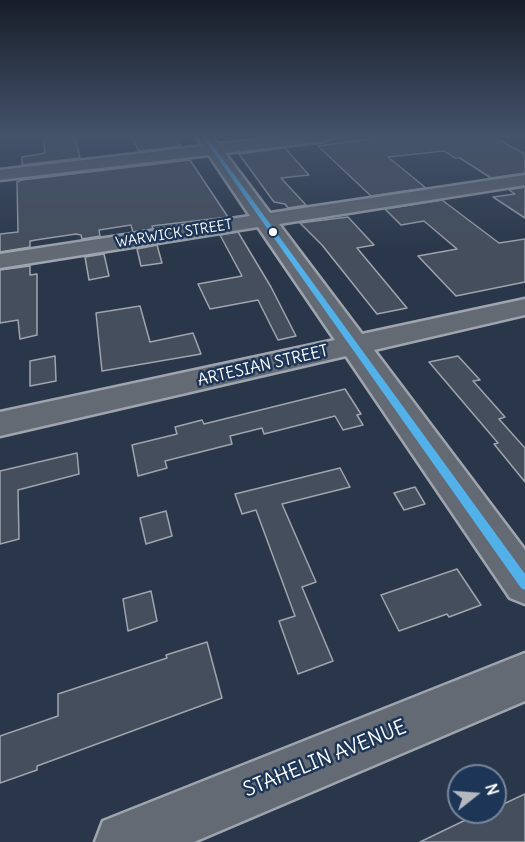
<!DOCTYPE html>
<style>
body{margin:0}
#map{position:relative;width:525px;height:842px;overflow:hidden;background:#2a374a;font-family:Delius,sans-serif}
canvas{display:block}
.north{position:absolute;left:447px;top:764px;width:60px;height:60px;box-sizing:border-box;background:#1d3557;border:2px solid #77869a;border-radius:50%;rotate:73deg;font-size:16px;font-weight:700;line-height:24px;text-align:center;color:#fff}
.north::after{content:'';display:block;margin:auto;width:21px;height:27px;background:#b4b9c0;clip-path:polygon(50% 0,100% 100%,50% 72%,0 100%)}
</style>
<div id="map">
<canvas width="525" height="842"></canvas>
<div class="north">N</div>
</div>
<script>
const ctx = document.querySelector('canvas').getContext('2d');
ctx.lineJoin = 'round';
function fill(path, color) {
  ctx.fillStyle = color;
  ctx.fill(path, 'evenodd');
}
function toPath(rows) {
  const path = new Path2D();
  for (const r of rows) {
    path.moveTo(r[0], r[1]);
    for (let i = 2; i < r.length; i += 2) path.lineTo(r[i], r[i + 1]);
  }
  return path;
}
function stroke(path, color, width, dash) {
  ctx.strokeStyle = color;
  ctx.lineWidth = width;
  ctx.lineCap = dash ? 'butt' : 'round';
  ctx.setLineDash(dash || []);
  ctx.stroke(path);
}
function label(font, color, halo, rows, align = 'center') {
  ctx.font = font + ' Delius,sans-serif';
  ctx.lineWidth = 5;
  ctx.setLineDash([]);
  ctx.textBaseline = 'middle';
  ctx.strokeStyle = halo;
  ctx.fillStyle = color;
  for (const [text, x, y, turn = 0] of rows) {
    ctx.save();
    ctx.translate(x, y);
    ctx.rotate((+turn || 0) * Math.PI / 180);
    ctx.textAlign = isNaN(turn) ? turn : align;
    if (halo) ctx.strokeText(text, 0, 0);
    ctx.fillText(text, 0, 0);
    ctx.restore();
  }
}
const building = toPath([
 [43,136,75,136,80,158,22,165,22,157,45,153,43,136],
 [131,136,172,136,181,146,139,151,131,136],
 [391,136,492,136,525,154,525,173,491,178,460,158,455,158,444,151,388,157,426,188,371,196,318,146,391,136],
 [285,148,309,175,281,178,306,205,288,208,285,204,274,202,239,154,285,148],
 [190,160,228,217,152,226,153,229,133,232,131,225,99,230,100,236,82,239,81,235,76,234,42,239,30,241,30,247,0,252,0,234,18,232,17,182,22,180,190,160],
 [525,187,525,218,493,197,515,194,509,190,525,187],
 [442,200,499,243,525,239,525,282,456,296,418,256,457,249,424,221,401,225,385,209,442,200],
 [348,217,374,245,357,248,407,308,377,314,322,245,300,223,348,217],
 [238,232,271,287,296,336,278,340,258,300,210,309,198,284,242,276,220,235,238,232],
 [157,245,162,263,141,266,137,249,157,245],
 [104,254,109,276,89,280,85,257,104,254],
 [30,266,30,275,37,274,37,335,20,339,18,320,0,323,0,270,30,266],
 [140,306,150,342,193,333,201,354,102,371,96,313,140,306],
 [55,356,56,381,30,386,30,361,55,356],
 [458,356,480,380,473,381,505,417,499,419,525,448,525,482,494,444,498,443,429,362,458,356],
 [345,389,361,414,357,415,363,425,343,430,335,416,264,434,262,428,230,436,232,444,165,461,167,468,138,476,132,445,177,434,175,427,202,420,204,424,345,389],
 [77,453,79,474,18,490,19,539,0,544,0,471,77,453],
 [340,468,350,487,282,504,316,582,302,587,333,661,298,674,279,621,295,616,256,510,242,514,235,494,340,468],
 [415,487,425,504,404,510,394,493,415,487],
 [166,511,172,536,146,544,140,518,166,511],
 [457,569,481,605,449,617,447,614,399,631,381,595,457,569],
 [151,591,157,621,128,631,123,599,151,591],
 [207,642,222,698,37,766,37,770,0,783,0,736,58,716,58,694,167,658,166,655,207,642],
 [525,794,525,842,420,842,478,814,495,812,495,808,525,794]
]);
const minor = toPath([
 [196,136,212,136,218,144,290,136,334,136,326,141,225,153,270,213,525,175,525,185,279,224,362,334,525,299,525,315,374,350,525,550,525,604,510,598,346,356,0,436,0,412,335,340,258,227,0,268,0,254,250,216,209,155,0,180,0,170,203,146,196,136],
 [525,653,525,701,194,842,95,842,103,821,525,653]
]);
const bus1 = toPath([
 [202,136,206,136,525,574,525,590,521,588,202,136]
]);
const markers = [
 [273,232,5,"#fff"]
];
const farStreetnames = [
 ["WARWICK STREET",174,234,-9]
];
const streetNames = [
 ["ARTESIAN STREET",263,366,-13]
];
const nearStreetnames = [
 ["STAHELIN AVENUE",325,759,-22]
];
fill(building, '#444e5c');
stroke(building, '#9fa5ae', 1.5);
stroke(minor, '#9fa5ae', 5);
fill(minor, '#636a74');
fill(bus1, '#53b1ea');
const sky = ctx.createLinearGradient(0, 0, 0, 253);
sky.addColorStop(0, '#171e29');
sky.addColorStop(0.54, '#44536b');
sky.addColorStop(1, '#44536b00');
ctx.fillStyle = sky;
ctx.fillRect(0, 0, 525, 253);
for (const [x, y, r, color] of markers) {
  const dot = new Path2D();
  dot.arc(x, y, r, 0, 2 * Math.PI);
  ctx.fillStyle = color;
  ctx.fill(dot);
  stroke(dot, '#1d3557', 2);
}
label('14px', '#fff', '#1d3557', farStreetnames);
label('16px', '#fff', '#1d3557', streetNames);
label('20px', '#fff', '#1d3557', nearStreetnames);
</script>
